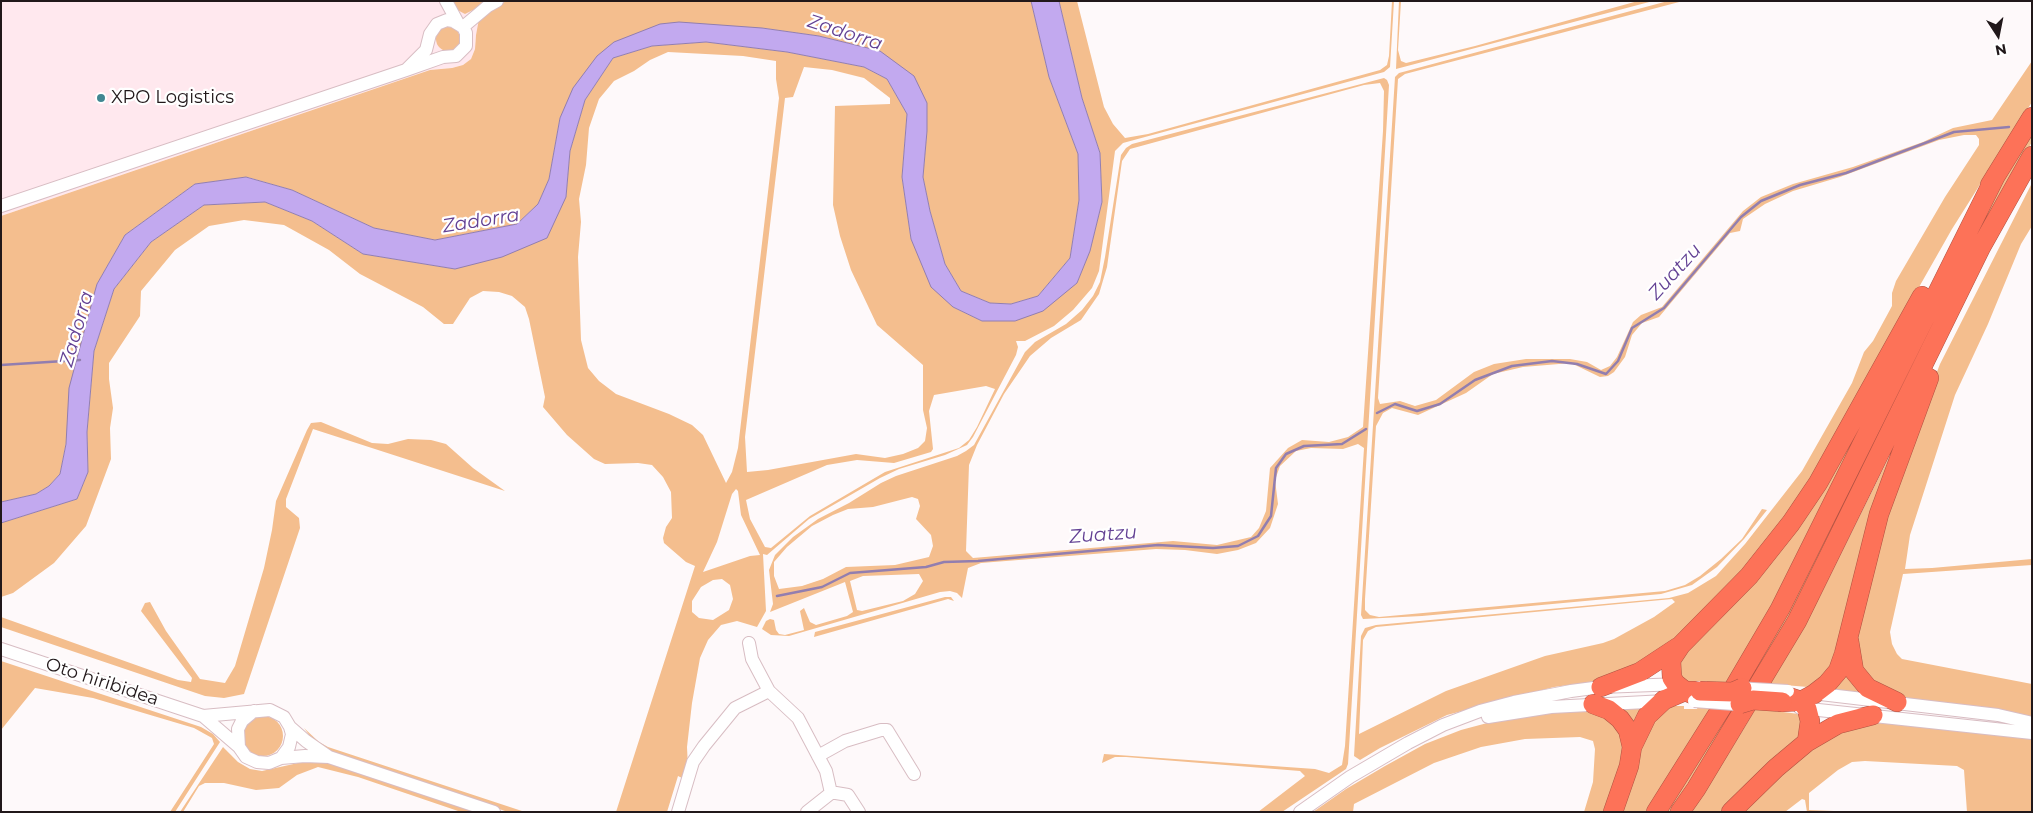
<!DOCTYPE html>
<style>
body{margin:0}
#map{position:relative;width:2033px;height:813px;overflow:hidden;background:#fef9fa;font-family:Montserrat,sans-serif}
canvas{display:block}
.frame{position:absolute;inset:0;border:2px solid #21181a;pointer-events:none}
.north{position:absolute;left:1973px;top:10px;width:50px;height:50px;-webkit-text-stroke:4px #fff;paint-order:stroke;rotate:169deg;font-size:14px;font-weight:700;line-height:20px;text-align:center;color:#21181a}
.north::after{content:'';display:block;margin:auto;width:18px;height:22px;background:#21181a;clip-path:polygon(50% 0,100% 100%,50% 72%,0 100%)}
</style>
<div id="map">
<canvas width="2033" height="813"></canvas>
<div class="frame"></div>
<div class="north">N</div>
</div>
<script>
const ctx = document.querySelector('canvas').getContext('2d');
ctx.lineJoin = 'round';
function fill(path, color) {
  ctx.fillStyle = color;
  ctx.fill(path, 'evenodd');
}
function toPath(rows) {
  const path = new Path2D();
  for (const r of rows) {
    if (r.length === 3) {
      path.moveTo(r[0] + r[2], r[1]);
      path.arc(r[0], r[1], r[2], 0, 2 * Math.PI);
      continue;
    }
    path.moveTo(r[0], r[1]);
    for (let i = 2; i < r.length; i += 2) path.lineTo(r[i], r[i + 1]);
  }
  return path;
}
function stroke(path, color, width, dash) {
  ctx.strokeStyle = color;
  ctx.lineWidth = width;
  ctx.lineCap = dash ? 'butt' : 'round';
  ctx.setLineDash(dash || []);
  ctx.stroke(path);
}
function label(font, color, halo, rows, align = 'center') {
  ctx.font = font + ' Montserrat,sans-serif';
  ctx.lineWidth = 4.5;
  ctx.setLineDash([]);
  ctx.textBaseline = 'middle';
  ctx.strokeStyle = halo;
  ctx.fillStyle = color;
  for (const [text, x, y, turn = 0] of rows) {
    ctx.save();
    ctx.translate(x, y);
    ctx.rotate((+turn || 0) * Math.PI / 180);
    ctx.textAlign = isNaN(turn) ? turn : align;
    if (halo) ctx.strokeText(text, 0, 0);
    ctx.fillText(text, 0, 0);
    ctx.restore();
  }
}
const built = toPath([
 [1,1,449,1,465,14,474,9,483,13,476,35,475,49,471,59,463,65,452,68,430,70,1,216]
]);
const green = toPath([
 [449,1,491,1,465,14,450,6],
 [506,1,1031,1,1049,77,1078,154,1079,200,1070,258,1038,296,1011,304,990,303,961,291,945,264,930,211,923,177,927,131,880,51,819,36,762,28,614,42,560,118,549,179,538,204,517,224,435,240,374,228,292,190,247,177,195,184,125,235,97,284,60,474,49,486,36,494,1,502,1,216,430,70,452,68,463,65,471,59,475,49,476,35,479,19],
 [1059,1,1077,1,1104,107,1113,124,1125,138,1148,134,1380,70,1387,65,1389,56,1392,1,1394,1,1390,67,1384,72,1123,143,1115,151,1099,271,1092,288,1073,310,1054,326,1025,341,1016,341,1018,347,1016,355,973,437,967,445,945,455,899,469,880,478,809,519,767,555,763,554,766,611,757,627,737,621,721,625,708,640,700,658,692,703,687,747,688,768,684,779,678,776,667,812,616,812,695,566,686,562,664,543,663,538,666,527,672,518,671,492,663,477,652,465,638,463,605,464,594,459,567,435,543,407,545,397,529,319,525,307,512,296,499,292,483,291,470,298,453,324,444,324,423,307,360,274,329,250,284,225,244,220,209,226,175,250,141,291,140,316,109,363,109,379,113,408,110,428,111,459,86,526,54,563,13,593,1,597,1,523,77,499,88,472,87,432,94,351,114,289,151,242,204,205,265,202,312,221,363,254,455,269,566,197,570,151,585,100,613,58,652,46,706,42,787,52,864,67,887,79,907,114,902,177,911,239,953,307,982,321,1015,321,1077,283,1090,250,1102,202,1100,153,1082,98],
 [668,52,743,56,776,61,776,79,779,98,738,448,732,472,726,483,703,435,692,425,669,414,616,394,599,381,588,368,581,340,578,257,581,222,579,199,586,165,589,128,599,99,614,81,634,71,650,60],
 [804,67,832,70,864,78,890,98,890,104,835,106,833,205,840,236,851,270,877,325,923,365,923,410,927,428,925,441,918,448,903,454,885,458,856,454,768,470,747,472,745,437,785,98,793,97],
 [986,386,995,389,977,427,969,440,959,448,885,472,810,516,771,548,765,547,750,519,746,500,827,465,857,460,894,463,931,452,933,449,929,411,934,395],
 [736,489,738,491,741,515,760,555,750,556,703,572,717,542,732,494],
 [722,579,730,585,733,599,729,610,713,620,699,618,692,612,692,601,701,587,713,580],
 [1399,1,1401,1,1398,50,1401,61,1406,63,1475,46,1638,1,1653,1,1396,69],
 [1668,1,1683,1,1405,74,1398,79,1378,398,1380,404,1400,401,1415,406,1436,400,1474,372,1494,364,1526,359,1570,359,1587,362,1601,370,1610,366,1617,357,1633,322,1641,315,1662,307,1743,211,1761,197,1793,184,1853,167,1923,142,1953,128,1992,120,2032,61,2032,102,1952,229,1793,509,1757,556,1664,649,1631,669,1598,681,1554,687,1447,715,1380,748,1360,760,1354,756,1361,636,1365,628,1376,625,1669,598,1688,593,1716,576,1745,544,1802,471,1852,383,1864,352,1873,341,1892,306,1892,293,1896,281,1945,197,1979,145,1979,139,1976,135,1964,135,1939,140,1840,177,1793,191,1765,204,1743,219,1740,231,1730,233,1659,317,1642,323,1632,335,1625,357,1614,372,1608,376,1600,377,1571,363,1523,367,1493,374,1466,393,1418,415,1392,408,1383,413,1376,426,1365,599,1365,610,1370,615,1379,617,1665,591,1685,585,1700,576,1721,559,1742,539,1762,509,1767,510,1744,539,1717,567,1692,585,1661,594,1422,616,1363,619,1361,615,1395,77,1399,73],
 [1672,599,1675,602,1654,617,1614,639,1603,643,1545,656,1446,691,1359,734,1363,640,1368,631,1376,627],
 [448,39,12],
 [1384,78,1387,80,1389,85,1348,764,1346,769,1282,812,1258,812,1305,776,1300,771,1126,757,1115,757,1102,763,1104,754,1315,769,1329,773,1342,765,1345,746,1364,448,1358,444,1343,449,1311,448,1296,451,1280,466,1275,480,1278,504,1270,528,1256,543,1238,550,1217,554,1185,550,1156,549,981,563,968,568,962,598,957,593,950,591,940,592,789,636,771,635,762,629,766,621,770,619,774,620,776,630,779,634,785,635,804,630,800,611,804,608,810,622,816,625,847,616,853,612,845,582,770,612,773,604,769,570,775,555,793,537,818,519,849,503,881,483,896,476,957,456,966,451,974,445,1025,352,1035,342,1066,324,1082,310,1093,296,1100,282,1105,257,1121,155,1126,148,1132,144],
 [1380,83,1384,91,1383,131,1363,427,1348,437,1329,442,1302,440,1288,448,1270,468,1266,511,1259,528,1251,537,1217,545,1173,541,973,558,966,551,969,465,977,445,1004,394,1030,356,1051,338,1081,320,1099,294,1107,267,1122,161,1130,149,1364,85],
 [912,497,918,499,920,506,916,519,931,535,933,546,929,557,895,565,846,567,823,579,802,586,779,589,774,576,774,562,787,547,812,526,833,515,848,509,873,507],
 [919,574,923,581,915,594,903,601,862,611,857,610,850,581,863,576],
 [2032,129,2032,142,2001,195,1816,569,1768,655,1672,812,1664,812,1958,263],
 [2032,183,2032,226,2021,244,1988,324,1955,395,1910,535,1905,569,1932,568,2032,559,2032,565,1903,574,1890,632,1892,644,1897,654,1902,659,2032,684,2032,717,1889,695,1860,669,1855,634,1863,592,1916,427,1940,364],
 [1882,388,1767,615,1700,728,1646,812,1617,812,1649,724,1670,706,1684,706,1684,709,1697,709,1707,681,1681,681,1677,665],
 [321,422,372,443,388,444,408,439,431,440,446,444,473,468,505,491,313,429,286,499,286,507,299,518,300,528,244,694,224,698,205,696,1,627,1,617,178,680,191,682,192,678,141,611,145,603,150,602,166,631,200,679,225,683,235,666,264,568,272,530,276,501,307,430,311,423],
 [1893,449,1894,450,1847,620,1827,674,1808,687,1784,685,1775,711,1799,714,1803,718,1802,737,1726,812,1692,812,1746,725,1821,594],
 [945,597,951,597,954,601,948,599,814,637,815,632],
 [1,661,201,727,213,734,220,742,175,812,170,812,214,744,212,738,194,728,93,698,35,688,1,730],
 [1846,666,1865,693,1832,689],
 [1648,707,1634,731,1616,708],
 [1575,709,1598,712,1618,725,1626,747,1606,812,1584,812,1593,782,1595,749,1593,741,1580,737,1525,739,1481,747,1434,763,1354,804,1353,812,1313,812,1346,789,1385,766,1425,744,1461,730,1491,722],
 [263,736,20],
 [1874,723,1910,724,2032,738,2032,812,1967,812,1964,770,1957,766,1865,761,1852,762,1838,770,1809,793,1809,810,1859,812,1807,812,1805,800,1802,799,1785,812,1740,812,1820,738],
 [304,728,319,742,328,747,525,812,508,812,333,753,316,744],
 [223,747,238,762,250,769,262,771,307,761,326,762,478,812,461,812,358,777,318,767,297,775,279,788,256,790,224,783,205,783,199,786,183,812,180,812]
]);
const water = toPath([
 [1031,1,1059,1,1082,98,1100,153,1102,202,1090,251,1077,283,1043,311,1015,321,982,321,953,307,931,287,911,239,902,177,907,114,887,79,864,67,787,52,706,42,652,46,613,58,585,100,570,151,566,197,547,238,502,257,455,269,363,254,312,221,265,202,204,205,151,242,114,289,94,351,87,432,88,472,77,499,1,523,1,502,36,494,49,486,60,474,66,444,69,388,95,291,97,284,125,235,195,184,246,177,292,190,374,228,435,240,517,224,538,204,549,179,560,118,573,88,597,56,614,42,660,24,679,22,762,28,819,36,880,51,914,76,927,103,927,131,923,177,930,211,945,264,961,291,990,303,1011,304,1038,296,1070,258,1079,200,1078,154,1049,77,1031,1]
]);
const stream = toPath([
 [1,365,80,360],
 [1377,413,1395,404,1417,411,1440,404,1475,380,1512,366,1552,361,1577,364,1606,374,1618,361,1632,328,1664,308,1741,217,1761,201,1800,185,1846,173,1954,132,2009,127],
 [777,596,822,587,850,573,926,567,944,562,978,561,1158,545,1213,548,1238,546,1258,536,1271,516,1276,468,1286,454,1304,446,1342,444,1366,429]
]);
const minor = toPath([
 [446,1,458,23],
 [463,27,488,6,497,1],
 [1,206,406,70,443,57,456,56,466,46,466,33,463,27,453,21,447,20,437,24,430,34,426,50,406,70],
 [749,643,752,659,769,691,798,718,826,771,831,793],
 [1,649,203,716,239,747,246,757,257,762,269,763,281,758,305,756,329,757,494,812],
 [1812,693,1998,715,2032,723],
 [1800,708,2032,733],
 [203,716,270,710,284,717,290,727,306,741,329,757],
 [1488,717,1551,707,1665,701],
 [239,747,238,729,242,721,254,711],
 [818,756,845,741,881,730,887,730,914,774],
 [281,758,289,747,292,734,290,727],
 [678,812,693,762,704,746,735,708,769,691],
 [807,812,831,793,836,793,848,795,859,812],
 [1300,812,1350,777,1408,743,1443,725,1480,711,1514,702,1571,691,1601,687,1680,684]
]);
const highway = toPath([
 [1990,185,2032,117],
 [1849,641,1854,671,1868,688,1897,702],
 [1601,687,1640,672,1678,647],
 [1697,696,1685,691,1676,684,1672,678,1671,660,1681,645,1749,576,1791,523,1818,483,1922,296],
 [1789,697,1801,701,1807,709,1810,721,1807,742],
 [1782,702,1801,701,1814,694,1827,684,1838,671,1844,654,1879,514,1929,378],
 [1593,704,1609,710,1620,719,1628,730,1632,747,1629,766,1613,812],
 [1632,747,1647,716,1664,700,1685,691,1695,691],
 [1656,812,1729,696,1780,609,1996,175],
 [1680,812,1696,789,1797,621,1981,247,2032,156],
 [1731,812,1776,768,1807,742,1838,724,1873,715]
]);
const minorBridge = toPath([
 [1736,688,1788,691],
 [1694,701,1747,705]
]);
const highwayBridge = toPath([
 [1700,691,1733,692,1742,688],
 [1740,704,1753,700,1782,702]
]);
const markers = [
 [101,98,5,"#418792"]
];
const poiNames = [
 ["XPO Logistics",111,98]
];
const streetNames = [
 ["Oto hiribidea",102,682,18]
];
const waterNames = [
 ["Zadorra",845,33,18],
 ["Zadorra",481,221,-9],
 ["Zuatzu",1675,272,-48],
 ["Zadorra",77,329,-74],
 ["Zuatzu",1103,535,-4]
];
fill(built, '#ffe8ee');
fill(green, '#f4be8e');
fill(water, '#c2a9ef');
stroke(water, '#927eaf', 1);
stroke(stream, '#927eaf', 2.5);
stroke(minor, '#d8bdc3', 14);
stroke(highway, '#b05242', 20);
stroke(minor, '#fff', 12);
stroke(highway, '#fd7258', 19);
stroke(minorBridge, '#d8bdc3', 14, []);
stroke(highwayBridge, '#b05242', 20, []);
stroke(minorBridge, '#fff', 12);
stroke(highwayBridge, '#fd7258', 19);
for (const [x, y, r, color] of markers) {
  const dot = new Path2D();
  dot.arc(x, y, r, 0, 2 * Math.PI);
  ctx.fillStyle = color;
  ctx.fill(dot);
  stroke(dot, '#fff', 2);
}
label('18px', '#21181a', '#fff', poiNames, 'left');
label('18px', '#21181a', '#fff', streetNames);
label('italic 19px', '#634194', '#fff', waterNames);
</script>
